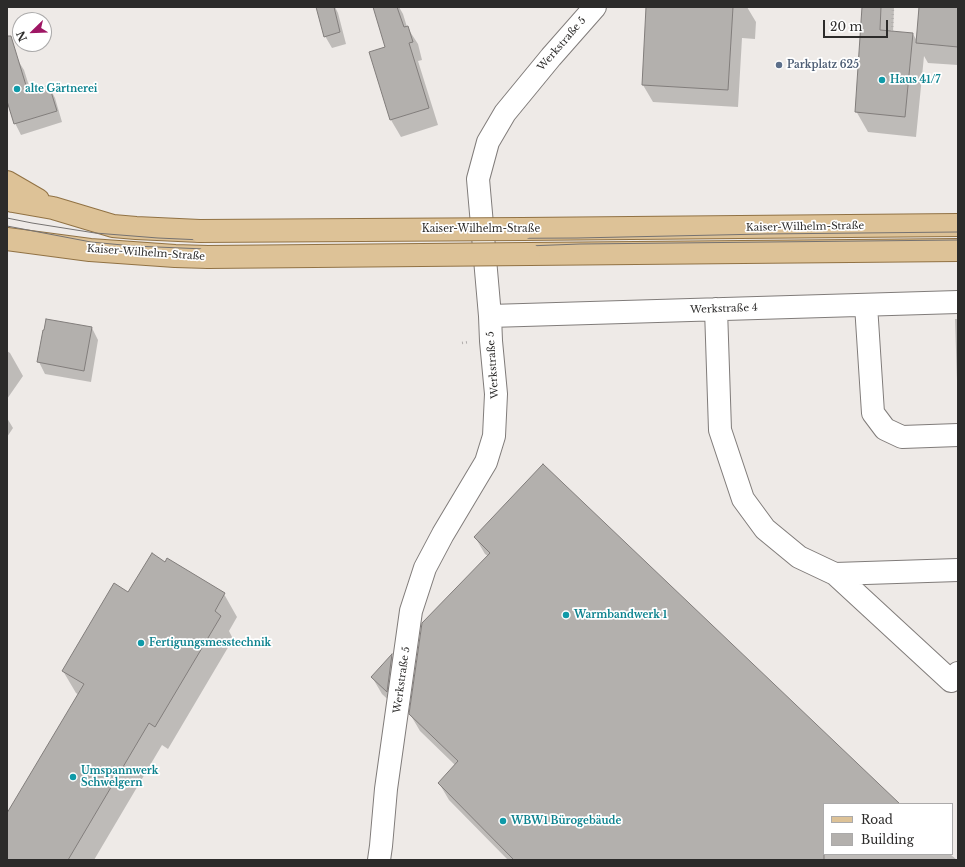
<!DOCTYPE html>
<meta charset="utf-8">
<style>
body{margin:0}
#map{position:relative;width:965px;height:867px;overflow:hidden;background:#eeeae7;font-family:"Libre Baskerville",serif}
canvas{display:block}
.frame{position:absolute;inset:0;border:8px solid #2c2b2a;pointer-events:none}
.legend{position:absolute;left:823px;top:803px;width:130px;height:52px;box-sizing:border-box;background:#fff;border:1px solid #abaaaa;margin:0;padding:5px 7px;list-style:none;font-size:12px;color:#2c2b2a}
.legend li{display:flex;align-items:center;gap:8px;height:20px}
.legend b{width:20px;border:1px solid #abaaaa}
.north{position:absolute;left:12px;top:12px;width:40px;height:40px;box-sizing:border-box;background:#fff;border:1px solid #abaaaa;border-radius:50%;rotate:247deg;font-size:11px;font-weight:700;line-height:16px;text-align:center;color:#2c2b2a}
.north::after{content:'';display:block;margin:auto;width:14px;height:18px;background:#9e1664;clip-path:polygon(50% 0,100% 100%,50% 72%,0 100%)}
.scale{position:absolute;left:823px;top:20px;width:65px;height:18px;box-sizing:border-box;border:2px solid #2c2b2a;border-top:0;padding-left:5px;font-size:12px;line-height:14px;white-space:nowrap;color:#2c2b2a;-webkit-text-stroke:3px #fff;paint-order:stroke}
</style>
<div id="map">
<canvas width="965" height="867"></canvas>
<div class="frame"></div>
<ul class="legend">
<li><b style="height:5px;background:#ddc297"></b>Road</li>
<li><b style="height:11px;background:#b3b0ad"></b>Building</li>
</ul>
<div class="north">N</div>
<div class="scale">20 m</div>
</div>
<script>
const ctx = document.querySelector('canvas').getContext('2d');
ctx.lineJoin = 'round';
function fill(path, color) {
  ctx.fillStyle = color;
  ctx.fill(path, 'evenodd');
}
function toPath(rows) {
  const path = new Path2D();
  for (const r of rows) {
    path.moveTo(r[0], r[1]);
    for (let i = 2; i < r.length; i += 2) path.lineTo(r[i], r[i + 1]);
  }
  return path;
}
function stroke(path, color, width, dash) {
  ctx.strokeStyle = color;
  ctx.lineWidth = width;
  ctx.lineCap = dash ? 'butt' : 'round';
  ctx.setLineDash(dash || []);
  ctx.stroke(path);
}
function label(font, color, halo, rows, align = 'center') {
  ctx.font = font + ' "Libre Baskerville",serif';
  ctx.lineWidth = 3.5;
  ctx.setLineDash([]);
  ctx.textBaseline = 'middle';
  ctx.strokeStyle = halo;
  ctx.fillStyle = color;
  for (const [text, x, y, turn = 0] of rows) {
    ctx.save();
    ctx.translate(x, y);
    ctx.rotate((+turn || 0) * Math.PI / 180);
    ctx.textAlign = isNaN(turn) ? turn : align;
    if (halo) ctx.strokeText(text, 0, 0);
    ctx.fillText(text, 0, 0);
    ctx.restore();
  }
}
const shadow = toPath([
 [317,7,335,7,338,13,346,44,332,48,325,36],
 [374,7,399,7,403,14,407,27,418,44,422,60,418,61,438,125,401,137,391,120,386,48],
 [647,7,747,7,756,22,755,39,742,38,738,107,653,102,643,85],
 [863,7,894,7,893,32,913,34,917,41,919,7,958,7,958,65,928,63,924,56,916,137,868,132,856,111],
 [17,59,24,70,31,92,49,86,55,98,62,122,21,135,15,123,7,97,7,62],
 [955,319,958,319,958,383,957,381],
 [47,320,92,328,98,340,91,382,45,374,39,362],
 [7,351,10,353,23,376,7,399],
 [7,418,13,428,7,437],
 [475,537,898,804,824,804,824,854,950,854,957,860,508,860,449,800,439,783,455,765,420,731,410,714,488,556,485,554],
 [168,560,224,594,237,617,229,631,233,639,168,749,162,745,94,860,7,860,7,815,79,695,76,693,63,671,129,594,166,563],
 [392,656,402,672,397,708,382,694,372,677]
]);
const building = toPath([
 [316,7,334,7,340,32,324,37,316,7],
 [373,7,397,7,404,27,408,26,413,42,409,43,429,108,390,120,369,52,385,47,373,7],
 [646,7,733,7,728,90,642,85,646,7],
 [862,7,881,7,880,30,913,33,905,117,855,112,862,7],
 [919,7,958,7,958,47,916,43,919,7],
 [7,36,11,36,28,92,49,85,57,111,14,124,7,101,7,36],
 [46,319,92,327,84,371,37,362,43,330,44,330,46,319],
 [543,464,900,804,824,804,824,860,514,860,438,783,458,761,409,714,422,623,490,553,474,537,543,464],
 [152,553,165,562,167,558,225,593,215,611,221,616,155,727,149,723,68,860,7,860,7,813,84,684,62,671,114,583,128,592,152,553],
 [392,654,387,692,371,677,392,654]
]);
const path = toPath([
 [892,31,893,7],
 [462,343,469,342]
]);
const minor = toPath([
 [866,305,873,413,885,429,902,437,958,435],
 [716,309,720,430,743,499,765,529,799,557,835,574,958,570],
 [490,316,958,302],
 [835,574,951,681,958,673],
 [379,860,381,846,386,789,411,611,425,568,443,534,486,462,494,436,496,394,491,341,490,316,478,179,488,142,505,113,551,57,595,7]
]);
const major = toPath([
 [7,182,38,200],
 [7,199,13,201,53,208,113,226,136,228,200,231],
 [522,229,958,225],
 [7,239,90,250,175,256,208,257],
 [529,254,958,250]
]);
const tram = toPath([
 [7,218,32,223,95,233,158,238,202,240,577,238,764,234,958,232],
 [7,226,91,242,133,246,205,249,527,246,580,244,958,240]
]);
const majorBridge = toPath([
 [200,231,522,229],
 [208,257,529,254]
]);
const markers = [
 [779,65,4,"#5c6f8a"],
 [882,80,4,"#0f9aa8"],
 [17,89,4,"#0f9aa8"],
 [566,615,4,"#0f9aa8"],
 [141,643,4,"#0f9aa8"],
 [73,777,4,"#0f9aa8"],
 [503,821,4,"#0f9aa8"]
];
const streetNames = [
 ["Werkstraße 5",562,44,-49],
 ["Kaiser-Wilhelm-Straße",805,227,-1],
 ["Kaiser-Wilhelm-Straße",481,229],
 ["Kaiser-Wilhelm-Straße",146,253,4],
 ["Werkstraße 4",724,309,-2],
 ["Werkstraße 5",493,365,-94],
 ["Werkstraße 5",402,680,-82]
];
const serviceNames = [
 ["Parkplatz 625",787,65]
];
const cultureNames = [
 ["Haus 41/7",890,80],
 ["alte Gärtnerei",25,89],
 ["Warmbandwerk 1",574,615],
 ["Fertigungsmesstechnik",149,643],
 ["Umspannwerk",81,771],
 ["Schwelgern",81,783],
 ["WBW1 Bürogebäude",511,821]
];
fill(shadow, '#0003');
fill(building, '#b3b0ad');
stroke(building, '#817d7b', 1);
stroke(minor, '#807c7a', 24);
stroke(major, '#917244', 24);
stroke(path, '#b2afad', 2.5, [1, 3]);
stroke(minor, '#fff', 22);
stroke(major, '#ddc297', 22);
stroke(tram, '#757271', 1);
stroke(majorBridge, '#917244', 24, []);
stroke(majorBridge, '#ddc297', 22);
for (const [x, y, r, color] of markers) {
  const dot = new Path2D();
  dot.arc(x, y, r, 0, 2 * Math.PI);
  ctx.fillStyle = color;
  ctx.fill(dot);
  stroke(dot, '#fff', 1.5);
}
label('10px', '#2c2b2a', '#fff', streetNames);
label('bold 10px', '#4e5e75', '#fff', serviceNames, 'left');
label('bold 10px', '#0d838f', '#fff', cultureNames, 'left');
</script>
